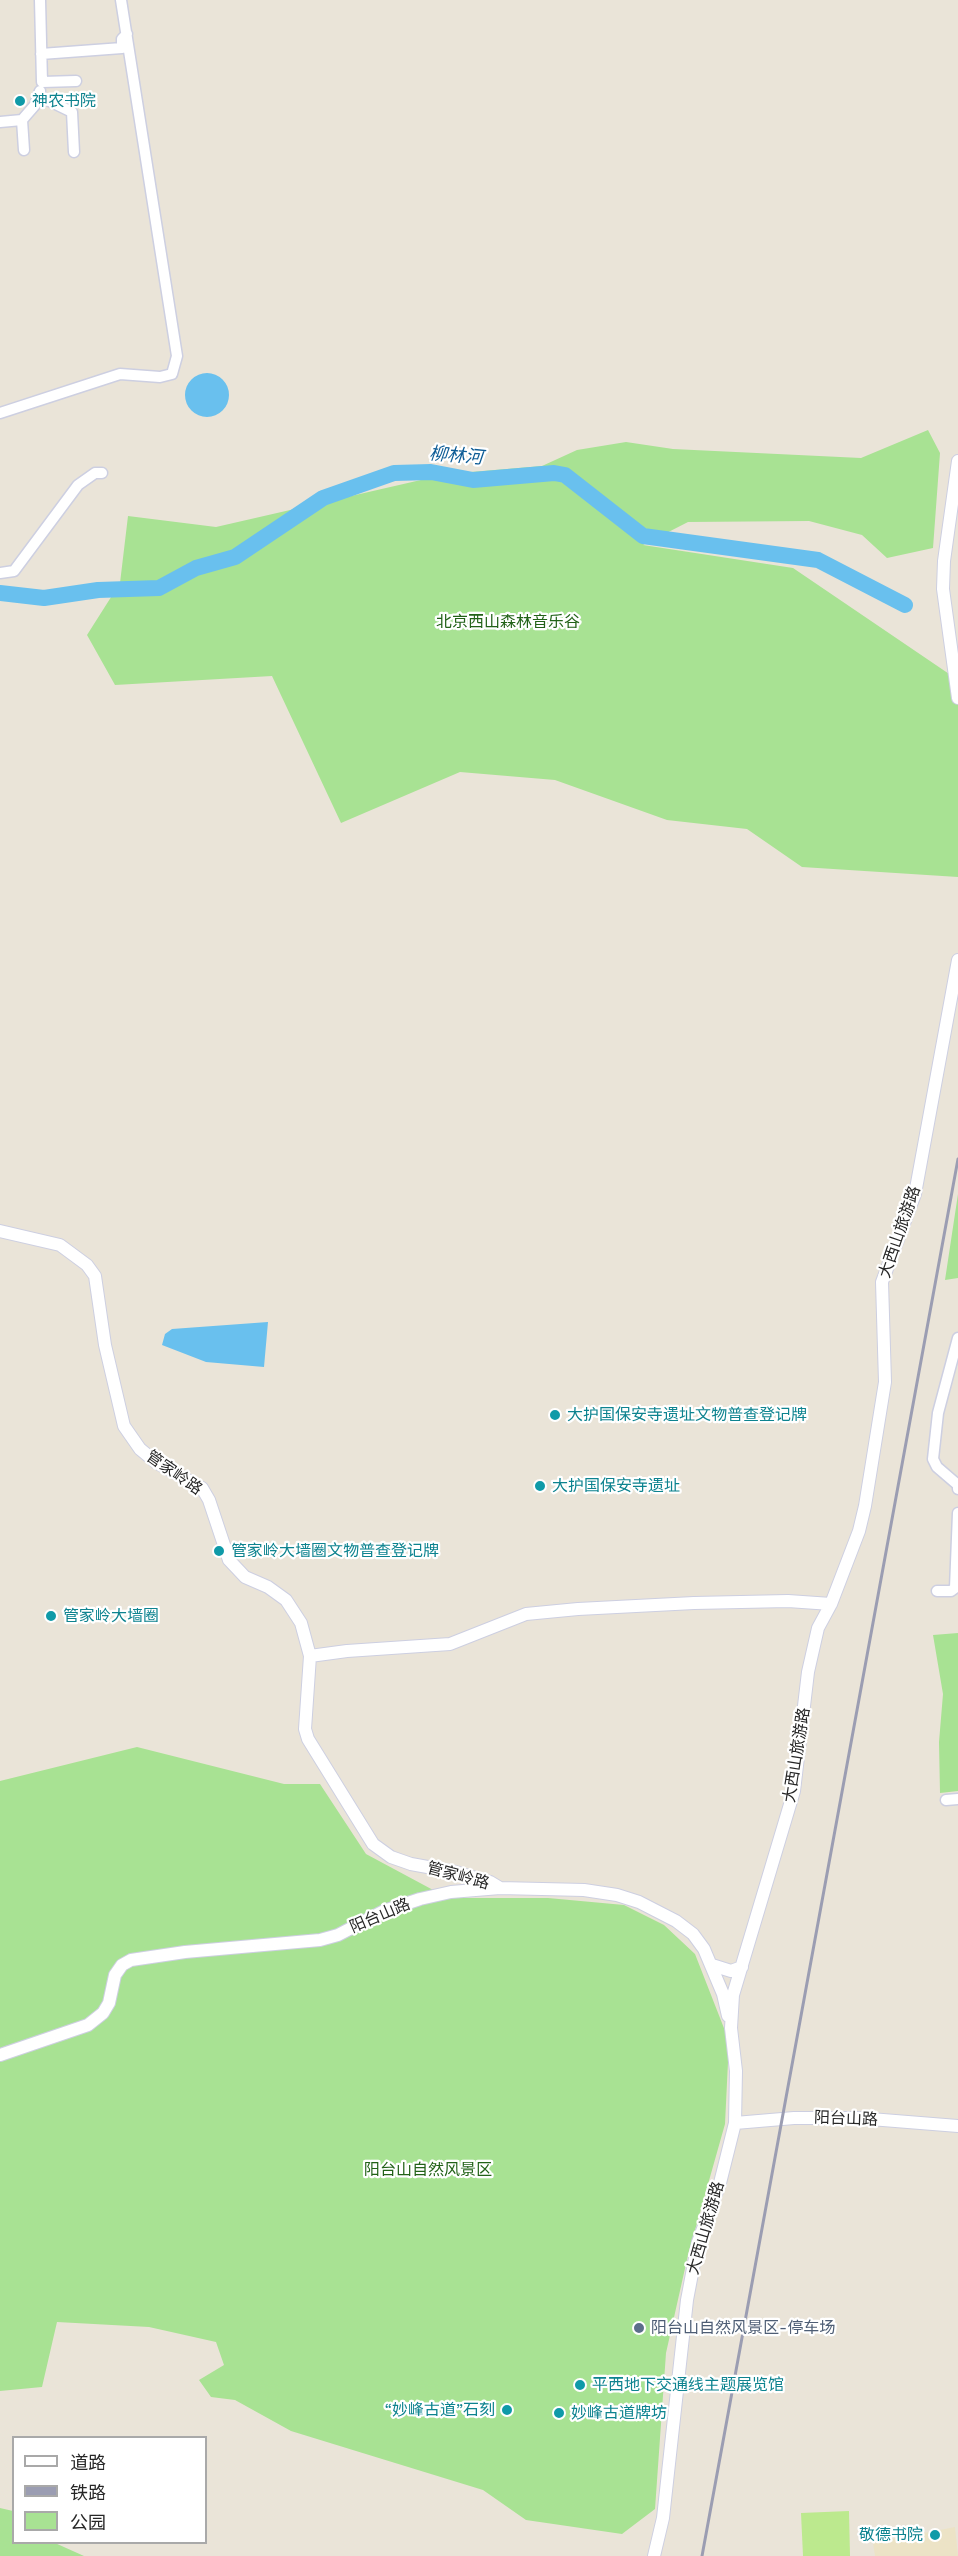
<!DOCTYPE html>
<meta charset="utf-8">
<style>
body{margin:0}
#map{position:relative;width:958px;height:2556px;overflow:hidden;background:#eae4d8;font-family:"Work Sans","Noto Sans SC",sans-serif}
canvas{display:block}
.legend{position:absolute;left:12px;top:2436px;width:195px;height:108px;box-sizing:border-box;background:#fff;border:2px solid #a9a9a9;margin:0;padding:8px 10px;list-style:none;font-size:18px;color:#272727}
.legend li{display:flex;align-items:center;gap:12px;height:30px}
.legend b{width:30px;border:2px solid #a9a9a9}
</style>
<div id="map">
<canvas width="958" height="2556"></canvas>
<ul class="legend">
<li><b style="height:8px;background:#fff"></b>道路</li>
<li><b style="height:8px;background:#9b9db2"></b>铁路</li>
<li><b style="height:16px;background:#a8e293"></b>公园</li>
</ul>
</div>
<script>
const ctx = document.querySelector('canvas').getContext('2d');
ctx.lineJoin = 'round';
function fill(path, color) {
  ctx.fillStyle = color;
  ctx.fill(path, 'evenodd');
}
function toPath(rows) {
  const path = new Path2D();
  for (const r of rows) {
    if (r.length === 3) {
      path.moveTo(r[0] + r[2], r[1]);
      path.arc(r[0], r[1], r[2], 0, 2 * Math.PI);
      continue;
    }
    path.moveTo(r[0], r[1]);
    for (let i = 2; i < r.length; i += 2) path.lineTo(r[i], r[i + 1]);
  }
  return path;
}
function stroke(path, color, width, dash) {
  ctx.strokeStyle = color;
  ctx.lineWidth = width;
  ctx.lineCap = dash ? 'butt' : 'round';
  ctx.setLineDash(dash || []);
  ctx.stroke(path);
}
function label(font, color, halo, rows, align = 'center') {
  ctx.font = font + ' "Work Sans","Noto Sans SC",sans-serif';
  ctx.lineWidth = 4.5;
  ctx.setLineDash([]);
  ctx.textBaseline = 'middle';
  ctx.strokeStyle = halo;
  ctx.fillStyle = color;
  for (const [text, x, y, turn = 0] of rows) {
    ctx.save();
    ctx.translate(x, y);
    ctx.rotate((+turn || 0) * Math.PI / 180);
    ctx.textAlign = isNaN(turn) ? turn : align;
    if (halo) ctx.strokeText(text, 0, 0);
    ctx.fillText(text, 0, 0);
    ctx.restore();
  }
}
const education = toPath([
 [955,2527,958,2556,875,2556,873,2543]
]);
const green = toPath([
 [928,430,940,453,933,548,887,558,862,535,809,521,688,522,643,545,793,568,958,680,958,877,802,867,747,829,667,820,555,780,460,772,341,823,272,676,115,685,87,635,120,583,128,516,216,527,447,474,542,466,577,450,626,442,673,449,861,458],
 [958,1194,958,1278,945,1280],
 [958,1633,958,1791,940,1793,939,1742,943,1694,933,1635],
 [137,1747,284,1784,320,1784,366,1854,448,1898,548,1898,624,1905,664,1925,695,1954,729,2041,725,2124,688,2255,666,2353,655,2509,622,2534,526,2520,483,2490,291,2431,235,2400,211,2397,199,2380,224,2365,216,2342,149,2327,57,2322,42,2387,0,2391,0,1781],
 [0,2508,13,2511,14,2542,55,2543,84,2556,0,2556]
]);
const pitch = toPath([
 [849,2511,850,2556,803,2556,801,2513]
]);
const water = toPath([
 [207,395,22],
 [268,1322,264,1367,206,1362,162,1345,165,1334,172,1329]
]);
const river = toPath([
 [0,593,44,598,98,590,159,588,196,568,235,557,323,498,394,473,431,472,473,480,554,473,565,475,643,536,818,560,905,605]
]);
const minor = toPath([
 [40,0,42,82,76,81],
 [41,54,122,48,122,39,127,34],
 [39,96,72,112,74,152],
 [0,122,22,120],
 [24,150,22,120,35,105,40,91],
 [0,413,120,374,160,377,172,374,177,356,121,0],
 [0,573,14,571,78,485,95,473,102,473],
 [958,1338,938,1413,933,1459,937,1467,958,1485,958,1489],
 [937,1591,951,1591,955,1588,958,1513],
 [946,1800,958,1799]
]);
const tertiary = toPath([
 [958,461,944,561,943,589,958,698],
 [0,1231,60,1245,87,1265,95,1276,105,1345,124,1426,140,1449,157,1463,202,1488,209,1500,229,1560,245,1577,268,1587,286,1600,301,1623,310,1656,305,1729,308,1739,373,1844,391,1857,411,1864,455,1872,490,1882,500,1888],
 [310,1656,347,1651,450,1644,526,1614,578,1609,694,1603,788,1601,831,1604],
 [712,1965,731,1971,742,1967],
 [0,2055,88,2025,103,2013,109,2003,115,1975,122,1965,131,1960,185,1952,320,1940,338,1935,384,1911,420,1899,451,1892,500,1888,584,1890,617,1895,639,1902,676,1921,693,1934,704,1949,723,1994,728,2016],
 [735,2123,794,2118,858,2118,958,2126],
 [654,2556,663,2518,687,2300,698,2242,720,2183,735,2123,736,2071,731,2028,733,1995,794,1791,808,1672,818,1628,831,1604,859,1531,865,1506,885,1382,882,1282,915,1194,958,960]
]);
const rail = toPath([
 [702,2556,958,1159]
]);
const markers = [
 [20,101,6,"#0f9aa8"],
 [555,1415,6,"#0f9aa8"],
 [540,1486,6,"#0f9aa8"],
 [219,1551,6,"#0f9aa8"],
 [51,1616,6,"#0f9aa8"],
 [639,2328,6,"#5c6f8a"],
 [580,2385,6,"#0f9aa8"],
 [507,2410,6,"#0f9aa8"],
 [559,2413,6,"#0f9aa8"],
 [935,2535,6,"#0f9aa8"]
];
const cultureNames = [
 ["神农书院",32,101],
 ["大护国保安寺遗址文物普查登记牌",567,1415],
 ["大护国保安寺遗址",552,1486],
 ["管家岭大墙圈文物普查登记牌",231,1551],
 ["管家岭大墙圈",63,1616],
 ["平西地下交通线主题展览馆",592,2385],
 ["“妙峰古道”石刻",495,2410,"right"],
 ["妙峰古道牌坊",571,2413],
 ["敬德书院",923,2535,"right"]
];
const parkNames = [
 ["北京西山森林音乐谷",508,622],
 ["阳台山自然风景区",428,2170]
];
const streetNames = [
 ["大西山旅游路",900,1232,-71],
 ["管家岭路",174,1473,35],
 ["大西山旅游路",797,1755,-81],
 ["管家岭路",458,1876,15],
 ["阳台山路",380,1916,-23],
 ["阳台山路",846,2119,2],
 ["大西山旅游路",706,2228,-74]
];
const serviceNames = [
 ["阳台山自然风景区-停车场",651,2328]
];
const waterNames = [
 ["柳林河",456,456,5]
];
fill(education, '#ece3c6');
fill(green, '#a8e293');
fill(pitch, '#bce98e');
fill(water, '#69c0ee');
stroke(river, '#69c0ee', 16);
stroke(minor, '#cdcfe1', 13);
stroke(tertiary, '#cdcfe1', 14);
stroke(minor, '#fff', 10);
stroke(tertiary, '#fff', 12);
stroke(rail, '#9b9db2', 3);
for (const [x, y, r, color] of markers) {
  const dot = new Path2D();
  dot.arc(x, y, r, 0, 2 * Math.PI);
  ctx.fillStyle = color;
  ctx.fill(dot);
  stroke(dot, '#fff', 2);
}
label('16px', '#0d838f', '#fff', cultureNames, 'left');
label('16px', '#226218', '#fff', parkNames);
label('16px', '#272727', '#fff', streetNames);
label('16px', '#4e5e75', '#fff', serviceNames, 'left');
label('italic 18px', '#0c5b95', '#fff', waterNames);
</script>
